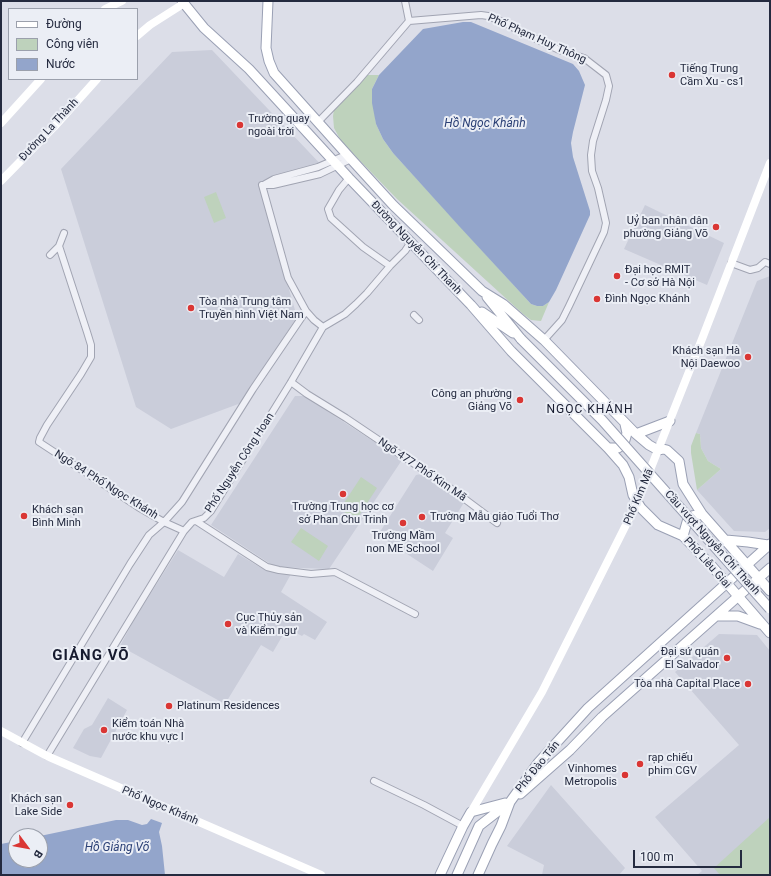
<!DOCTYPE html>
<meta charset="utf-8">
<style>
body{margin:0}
#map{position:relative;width:771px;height:876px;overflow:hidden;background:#dcdee8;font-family:Roboto,sans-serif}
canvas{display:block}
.frame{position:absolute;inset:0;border:2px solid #242a3f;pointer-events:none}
.legend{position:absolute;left:8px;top:8px;width:130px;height:72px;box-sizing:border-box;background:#ebeef5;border:1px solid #9ba0ac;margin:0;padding:5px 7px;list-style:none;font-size:12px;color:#242a3f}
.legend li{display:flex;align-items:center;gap:8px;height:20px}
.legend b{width:20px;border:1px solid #9ba0ac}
.north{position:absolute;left:8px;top:828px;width:40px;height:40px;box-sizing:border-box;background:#ebeef5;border:1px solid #9ba0ac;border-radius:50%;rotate:122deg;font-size:11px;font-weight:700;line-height:16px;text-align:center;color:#242a3f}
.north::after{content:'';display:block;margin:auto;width:14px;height:18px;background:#da3634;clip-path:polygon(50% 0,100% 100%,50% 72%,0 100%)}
.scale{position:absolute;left:633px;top:850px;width:109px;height:18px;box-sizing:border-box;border:2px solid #242a3f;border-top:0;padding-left:5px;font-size:12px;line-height:14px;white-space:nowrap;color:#242a3f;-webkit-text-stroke:3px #ebeef5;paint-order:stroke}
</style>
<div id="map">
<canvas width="771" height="876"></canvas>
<div class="frame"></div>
<ul class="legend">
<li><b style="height:5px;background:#fff"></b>Đường</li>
<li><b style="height:11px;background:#bed2bc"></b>Công viên</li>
<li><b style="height:11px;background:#93a5cb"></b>Nước</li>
</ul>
<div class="north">B</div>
<div class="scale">100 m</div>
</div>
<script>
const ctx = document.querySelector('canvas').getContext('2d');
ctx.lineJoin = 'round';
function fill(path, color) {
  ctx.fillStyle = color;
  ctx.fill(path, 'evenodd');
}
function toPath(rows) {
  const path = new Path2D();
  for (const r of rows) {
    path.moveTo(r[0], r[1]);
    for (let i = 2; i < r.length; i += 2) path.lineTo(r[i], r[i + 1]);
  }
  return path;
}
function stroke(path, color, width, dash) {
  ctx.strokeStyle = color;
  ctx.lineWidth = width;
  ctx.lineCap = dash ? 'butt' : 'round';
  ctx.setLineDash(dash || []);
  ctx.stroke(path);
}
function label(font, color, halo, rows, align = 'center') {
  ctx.font = font + ' Roboto,sans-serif';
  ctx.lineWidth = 4;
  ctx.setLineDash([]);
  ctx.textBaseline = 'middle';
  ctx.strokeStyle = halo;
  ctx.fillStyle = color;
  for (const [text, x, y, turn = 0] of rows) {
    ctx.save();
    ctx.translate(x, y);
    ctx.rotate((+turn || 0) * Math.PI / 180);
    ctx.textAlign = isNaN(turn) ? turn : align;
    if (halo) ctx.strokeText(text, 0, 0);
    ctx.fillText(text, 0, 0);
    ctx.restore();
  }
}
const built = toPath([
 [212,50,327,171,260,189,297,317,241,403,171,429,136,407,61,169,172,52],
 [645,205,724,243,707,285,624,249],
 [770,276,770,528,765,532,734,531,697,490,721,469,708,461,701,448,700,434,696,433,757,281],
 [295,396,304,396,402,460,329,569,275,567,211,525],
 [421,474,465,501,445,533,453,538,433,571,378,535,416,475],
 [178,550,224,577,238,554,263,569,273,572,291,574,281,592,327,622,315,640,304,634,302,636,287,628,273,652,261,645,225,704,120,646,134,620],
 [719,634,757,635,770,651,770,875,697,875,702,871,655,817,739,745,675,672],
 [108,698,127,710,101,758,90,756,73,748,84,729,92,725],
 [551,785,625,868,619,875,542,875,544,865,507,846]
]);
const green = toPath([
 [359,75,379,75,372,89,376,124,383,139,393,153,531,304,537,306,543,306,549,302,541,321,531,320,523,314,397,199,341,141,334,128,333,116,335,103],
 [216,192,226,218,214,223,204,197],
 [696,433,700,434,701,448,708,461,721,469,697,490,691,453,691,446],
 [361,477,377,488,356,520,340,509],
 [301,528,328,546,319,561,291,542],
 [770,817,770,875,720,875,714,868]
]);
const water = toPath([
 [463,22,471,22,573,64,579,71,585,85,573,132,571,143,573,157,590,211,590,215,556,290,549,302,543,306,537,306,531,304,459,226,393,153,383,139,376,124,372,103,372,89,379,75,423,29],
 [151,819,162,823,159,832,162,846,165,875,1,875,1,844,16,841,16,860,40,860,40,836,116,820,128,820,142,825,147,824]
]);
const street = toPath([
 [405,1,409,21],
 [318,122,357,82,409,21,481,15,488,16,505,23,519,31,559,50,584,58,606,75,609,86,606,100,593,141,591,155,592,171,598,188,606,223,604,232,569,306,562,320,544,340],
 [349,178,339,190,328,209,331,218,363,247,390,266],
 [265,184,274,179,318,167,346,155],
 [262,185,288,278,306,311,314,320,323,327],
 [262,185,273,185,320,174,351,159],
 [50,255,59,246],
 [731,263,750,270,758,268,765,262,770,264],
 [414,315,419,320],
 [291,382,307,394,346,418,450,488,497,523],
 [196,521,267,567,279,570,311,574,335,572,415,614],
 [184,531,164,522,182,502,253,389,306,311],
 [22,743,130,564,149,535,164,522,138,507,39,442,40,438,47,425,81,374,91,357,91,345,87,332,59,246,64,233],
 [47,756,184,531,192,522,204,518,211,511,291,382,323,327,345,314,356,304,367,293,390,266,405,251,411,242],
 [374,781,424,805,463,826]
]);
const secondary = toPath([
 [105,9,122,1],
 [137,36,150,25,183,4],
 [1,123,41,79],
 [1,181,54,127,97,79],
 [1,731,47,756,321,875],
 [471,812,542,692,637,503,702,339,770,163]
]);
const primary = toPath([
 [182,1,204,28,249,69,349,178,471,305,511,351,608,448,623,465,629,477,633,495,641,508,658,525,683,536,711,565,770,633],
 [268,1,266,48,269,61,274,73,351,159,393,205,482,291,503,304,544,340,636,434,649,445,658,450,663,449,667,450,679,461,683,484,702,514,770,591],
 [487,297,521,339],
 [482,312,513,333],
 [636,434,670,421],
 [608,448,618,448,621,446,625,440,627,433,625,424],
 [683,536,687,522,692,516,702,514],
 [726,540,748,542,768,545,770,547],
 [716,616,738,616,760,624],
 [520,794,570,750,602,717,770,568],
 [440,875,463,826,471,812,505,803],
 [457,875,479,826,510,802],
 [478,875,492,844,501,826,510,802,538,763,588,708,770,544]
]);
const primaryBridge = toPath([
 [521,339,602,420,770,609]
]);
const markers = [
 [672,75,4,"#da3634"],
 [240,125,4,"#da3634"],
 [716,227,4,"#da3634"],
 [617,276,4,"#da3634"],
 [597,299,4,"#da3634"],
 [191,308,4,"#da3634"],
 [748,357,4,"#da3634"],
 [520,400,4,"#da3634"],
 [343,494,4,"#da3634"],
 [24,516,4,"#da3634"],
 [422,517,4,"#da3634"],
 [403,523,4,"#da3634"],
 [228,624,4,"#da3634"],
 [727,658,4,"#da3634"],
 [748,684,4,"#da3634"],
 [169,706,4,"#da3634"],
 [104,730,4,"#da3634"],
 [640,764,4,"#da3634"],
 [625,775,4,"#da3634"],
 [70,805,4,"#da3634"]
];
const streetNames = [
 ["Phố Phạm Huy Thông",537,39,24],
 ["Đường La Thành",49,130,-47],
 ["Đường Nguyễn Chí Thanh",416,248,46],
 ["Phố Nguyễn Công Hoan",240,463,-57],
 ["Ngõ 477 Phố Kim Mã",422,470,34],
 ["Ngõ 84 Phố Ngọc Khánh",106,485,32],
 ["Phố Kim Mã",639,497,-67],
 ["Cầu vượt Nguyễn Chí Thanh",712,543,48],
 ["Phố Liễu Giai",707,563,48],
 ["Phố Đào Tấn",538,767,-51],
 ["Phố Ngọc Khánh",160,806,23]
];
const poiNames = [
 ["Tiếng Trung",680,69],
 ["Cầm Xu - cs1",680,82],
 ["Trường quay",248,119],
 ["ngoài trời",248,132],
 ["Uỷ ban nhân dân",708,221,"right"],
 ["phường Giảng Võ",708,234,"right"],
 ["Đại học RMIT",625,270],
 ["- Cơ sở Hà Nội",625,283],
 ["Đình Ngọc Khánh",605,299],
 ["Tòa nhà Trung tâm",199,302],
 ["Truyền hình Việt Nam",199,315],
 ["Khách sạn Hà",740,351,"right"],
 ["Nội Daewoo",740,364,"right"],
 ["Công an phường",512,394,"right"],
 ["Giảng Võ",512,407,"right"],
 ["Trường Trung học cơ",343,507,"center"],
 ["sở Phan Chu Trinh",343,520,"center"],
 ["Khách sạn",32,510],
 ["Bình Minh",32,523],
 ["Trường Mẫu giáo Tuổi Thơ",430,517],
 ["Trường Mầm",403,536,"center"],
 ["non ME School",403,549,"center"],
 ["Cục Thủy sản",236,618],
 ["và Kiểm ngư",236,631],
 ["Đại sứ quán",719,652,"right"],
 ["El Salvador",719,665,"right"],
 ["Tòa nhà Capital Place",740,684,"right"],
 ["Platinum Residences",177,706],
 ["Kiểm toán Nhà",112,724],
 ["nước khu vực I",112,737],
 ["rạp chiếu",648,758],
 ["phim CGV",648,771],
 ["Vinhomes",617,769,"right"],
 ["Metropolis",617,782,"right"],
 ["Khách sạn",62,799,"right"],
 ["Lake Side",62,812,"right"]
];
const waterNames = [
 ["Hồ Ngọc Khánh",485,124],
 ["Hồ Giảng Võ",117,848]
];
const neighbourhoodNames = [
 ["NGỌC KHÁNH",590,410]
];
const districtNames = [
 ["GIẢNG VÕ",91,656]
];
fill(built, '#cacdda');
fill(green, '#bed2bc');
fill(water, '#93a5cb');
stroke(street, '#a1a4b2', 8);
stroke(primary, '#9aa0b4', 11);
stroke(street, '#eff0f6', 6);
stroke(secondary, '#fff', 8);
stroke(primary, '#fff', 9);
stroke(primaryBridge, '#9aa0b4', 11, []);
stroke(primaryBridge, '#fff', 9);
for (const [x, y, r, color] of markers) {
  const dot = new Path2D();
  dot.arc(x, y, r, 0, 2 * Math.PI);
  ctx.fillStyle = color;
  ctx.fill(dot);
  stroke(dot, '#ebeef5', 1.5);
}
label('11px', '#242a3f', '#ebeef5', streetNames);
label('11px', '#242a3f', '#ebeef5', poiNames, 'left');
label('italic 12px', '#2b4076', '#ebeef5', waterNames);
ctx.letterSpacing = '1px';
label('12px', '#171b2f', '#ebeef5', neighbourhoodNames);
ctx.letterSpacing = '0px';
ctx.letterSpacing = '1px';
label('bold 15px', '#171b2f', '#ebeef5', districtNames);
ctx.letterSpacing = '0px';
</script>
